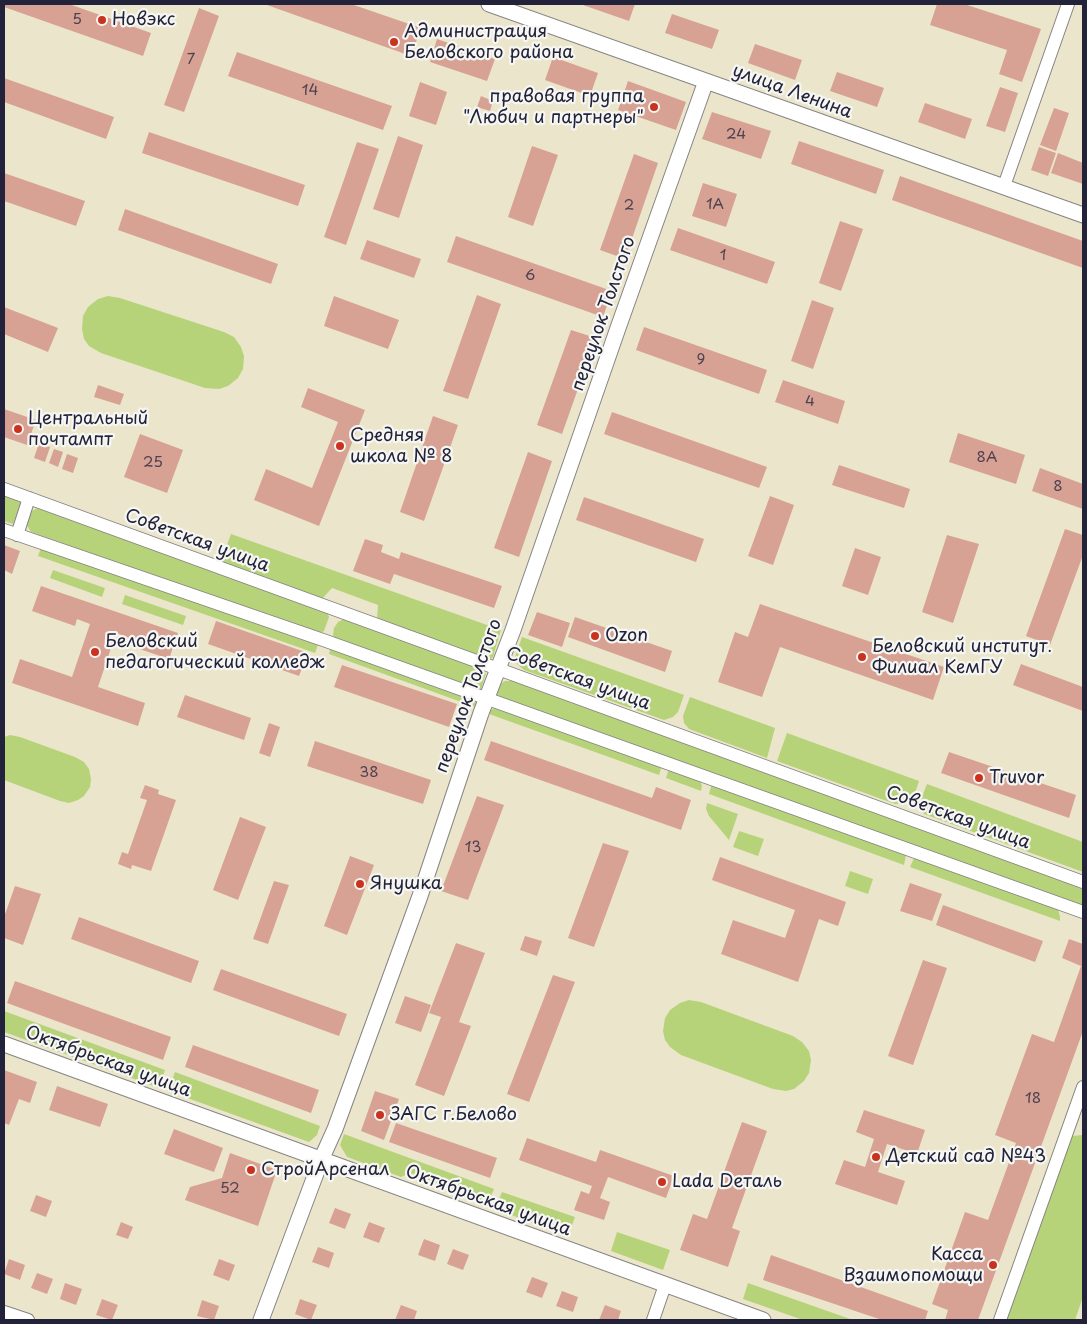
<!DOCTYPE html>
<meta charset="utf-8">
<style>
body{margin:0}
#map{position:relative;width:1087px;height:1324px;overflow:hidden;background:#ebe6cb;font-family:"Playpen Sans",sans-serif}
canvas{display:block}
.frame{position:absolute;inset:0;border:5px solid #22223b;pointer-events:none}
</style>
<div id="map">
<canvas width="1087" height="1324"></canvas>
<div class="frame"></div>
</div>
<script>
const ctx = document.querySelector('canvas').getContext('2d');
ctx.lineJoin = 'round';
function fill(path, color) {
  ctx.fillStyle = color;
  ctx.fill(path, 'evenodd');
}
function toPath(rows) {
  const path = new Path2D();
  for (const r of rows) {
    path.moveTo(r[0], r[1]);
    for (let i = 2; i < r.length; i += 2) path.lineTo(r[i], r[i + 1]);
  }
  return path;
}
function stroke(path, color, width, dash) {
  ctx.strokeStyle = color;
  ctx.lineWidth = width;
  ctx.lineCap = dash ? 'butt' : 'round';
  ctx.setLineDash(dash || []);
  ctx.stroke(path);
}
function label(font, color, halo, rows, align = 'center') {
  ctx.font = font + ' "Playpen Sans",sans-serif';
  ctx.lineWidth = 4.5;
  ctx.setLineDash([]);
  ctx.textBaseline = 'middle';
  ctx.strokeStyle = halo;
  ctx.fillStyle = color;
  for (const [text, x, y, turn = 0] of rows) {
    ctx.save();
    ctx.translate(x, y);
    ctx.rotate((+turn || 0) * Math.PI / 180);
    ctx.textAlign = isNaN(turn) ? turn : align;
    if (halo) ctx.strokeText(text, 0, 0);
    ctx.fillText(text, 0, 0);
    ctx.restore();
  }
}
const green = toPath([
 [108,296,120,298,224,332,234,337,241,347,244,356,243,369,238,378,228,386,219,389,205,388,101,353,89,346,84,339,82,329,83,316,88,307,98,299],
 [4,490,23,496,13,524,4,521],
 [37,508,327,612,329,617,324,631,319,634,31,532,26,524,32,511],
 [231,534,501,630,493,657,489,660,377,620,378,605,332,588,321,600,220,564],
 [41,548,318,645,315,653,38,556],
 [53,570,105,588,102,597,50,578],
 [125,595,186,616,183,625,122,604],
 [344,619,483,669,486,674,481,689,476,691,336,641,333,635,334,628,338,622],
 [522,637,684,695,678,712,673,717,664,720,524,670,517,664,515,657],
 [331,646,478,700,475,707,329,654],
 [505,681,512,681,1083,887,1083,907,496,697,500,684],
 [690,697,775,728,767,758,689,729,684,723,683,716],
 [494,708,500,708,662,765,659,775,489,714,491,710],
 [787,733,919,781,914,796,910,802,895,804,777,761],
 [10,735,20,737,75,757,84,762,89,769,91,779,90,787,84,796,78,800,69,803,60,801,4,780,4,737],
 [669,768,700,780,702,786,701,791,666,778],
 [712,783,906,855,904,865,709,794],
 [927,784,1083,842,1083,872,924,814,920,808,920,802],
 [707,803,738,814,729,840,709,816,706,809],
 [739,831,764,839,758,856,733,847],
 [914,858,1057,905,1060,917,1060,921,910,867],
 [850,871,873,879,868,894,845,886],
 [689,1000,701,1002,793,1036,802,1042,809,1051,811,1060,809,1073,804,1081,794,1089,786,1091,773,1089,681,1055,670,1047,665,1040,663,1031,665,1018,670,1010,680,1003],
 [4,1011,165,1070,159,1088,4,1032],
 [175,1072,320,1126,317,1135,309,1142,168,1091],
 [344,1134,494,1189,488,1203,410,1173,401,1177,347,1157,340,1145],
 [1083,1135,1083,1297,1075,1320,1006,1320,1072,1136],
 [502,1192,575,1217,568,1236,495,1209],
 [617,1232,670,1250,663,1270,611,1251],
 [748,1283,853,1320,803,1320,743,1299]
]);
const building = toPath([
 [4,4,69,4,151,33,143,56,4,7],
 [264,4,351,4,421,28,411,56],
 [580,4,635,4,629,21],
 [937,4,964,4,1041,29,1022,82,999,74,1007,50,930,25],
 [199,8,219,16,184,112,164,105],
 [672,14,719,30,712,49,665,33],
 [437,39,495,59,487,81,430,62],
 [755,44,802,60,795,80,748,63],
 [237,52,392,106,383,130,228,76],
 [553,57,598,73,590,96,545,80],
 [837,72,884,88,877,107,830,91],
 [4,78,114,117,106,139,4,102],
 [628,81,686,102,676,130,618,110],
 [420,82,447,92,436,125,409,116],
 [1000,87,1018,93,1005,132,986,126],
 [481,96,493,101,490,111,477,107],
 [925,103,972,119,965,139,918,122],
 [1054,108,1069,113,1056,151,1040,145],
 [712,112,771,131,761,159,702,139],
 [149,132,305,185,298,206,142,153],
 [398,136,423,145,399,218,373,209],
 [799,141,884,170,876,194,791,164],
 [357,142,379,149,346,245,324,237],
 [532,146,558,155,533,226,508,217],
 [1039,147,1056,153,1048,176,1031,170],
 [1058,153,1083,163,1083,184,1051,173],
 [634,154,658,163,625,259,600,250],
 [4,173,85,201,76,226,4,201],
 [900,176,1083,241,1083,268,892,200],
 [703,183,737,194,726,227,692,216],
 [125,209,278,264,271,284,118,230],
 [840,221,863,229,841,291,819,283],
 [678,228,775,262,767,284,670,250],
 [456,236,612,291,603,317,447,262],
 [367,240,421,259,414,278,360,259],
 [477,295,501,304,468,399,443,391],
 [334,296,399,320,388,349,324,326],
 [812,300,834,308,813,369,791,361],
 [4,307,58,328,48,352,4,334],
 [644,327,767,370,759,394,636,350],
 [571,330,596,338,562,434,537,425],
 [783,380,845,401,838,424,775,402],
 [98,385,124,394,120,405,94,397],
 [308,388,365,410,319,526,254,500,266,469,312,488,338,422,301,407],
 [4,409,36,420,27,445,4,437],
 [612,412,767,467,759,488,604,434],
 [433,416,458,425,424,521,400,512],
 [958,433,1025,455,1016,484,949,462],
 [140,434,183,450,167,493,124,477],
 [39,443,50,447,45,462,34,458],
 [54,449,63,452,58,467,49,463],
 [528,452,552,461,519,557,494,548],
 [67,454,78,458,73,473,62,469],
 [839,465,910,489,904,508,832,485],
 [1040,468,1083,484,1083,509,1032,491],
 [770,496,794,505,773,565,748,556],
 [584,497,704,539,696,562,576,520],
 [1065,529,1083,535,1083,555,1050,645,1026,636],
 [947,535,979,544,953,623,922,612],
 [365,539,383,545,381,552,399,559,401,552,502,586,494,608,394,574,390,584,353,571],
 [4,545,20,551,12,574,4,570],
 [855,548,881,557,868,595,842,586],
 [41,586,178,633,169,659,128,645,130,638,116,633,98,687,145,703,138,726,12,683,20,659,72,677,90,624,77,619,75,626,32,611],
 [760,604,944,667,933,700,780,647,762,697,718,682,735,632,748,637],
 [537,612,570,623,562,647,528,635],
 [575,617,672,651,665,672,568,637],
 [216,621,308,653,299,676,208,644],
 [1021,664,1083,687,1083,711,1013,685],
 [342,665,457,704,449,727,334,687],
 [185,695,251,718,244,740,177,717],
 [269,723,280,727,270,757,259,753],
 [315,741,431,780,423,804,307,766],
 [491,741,652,798,656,787,691,800,681,830,484,760],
 [949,752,1076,795,1069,818,941,773],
 [145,785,159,790,158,794,176,800,151,871,132,865,131,869,118,864,122,852,128,854,147,800,140,798],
 [477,796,504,805,468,900,441,891],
 [240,817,266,827,238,900,213,890],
 [603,843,629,851,594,947,568,938],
 [350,856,374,865,347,935,324,926],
 [720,857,846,902,838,926,819,919,798,982,721,954,733,920,785,938,795,910,712,880],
 [274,881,289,885,268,944,253,939],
 [910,883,942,894,932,921,900,911],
 [15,886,41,894,23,945,4,938,4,917],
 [943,905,1043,941,1035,962,936,925],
 [79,917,199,961,191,983,71,939],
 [525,936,542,941,537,956,520,950],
 [1069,939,1083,944,1083,1031,978,1320,945,1320,948,1310,932,1304,965,1212,988,1220,1016,1143,995,1135,1032,1034,1054,1042,1081,966,1062,958],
 [456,943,485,953,459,1022,471,1026,444,1096,415,1085,441,1017,429,1013],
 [923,960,947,968,913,1065,888,1056],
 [221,969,347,1014,339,1036,213,990],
 [553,975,575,982,529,1102,507,1094],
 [15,981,171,1037,163,1060,7,1003],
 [405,996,431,1005,421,1032,395,1023],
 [193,1045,319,1090,311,1113,185,1067],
 [4,1070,37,1082,30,1103,19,1099,9,1125,4,1123],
 [57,1086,108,1104,100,1127,49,1110],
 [375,1091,399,1099,384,1140,361,1131],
 [864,1110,925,1130,917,1154,887,1144,878,1172,905,1181,897,1205,835,1184,844,1160,865,1167,874,1139,856,1132],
 [742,1122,767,1131,732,1228,740,1231,728,1267,680,1250,693,1214,707,1219],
 [396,1123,497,1158,490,1178,389,1142],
 [174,1129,223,1148,214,1172,164,1154],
 [527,1138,596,1162,600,1150,674,1176,666,1198,608,1177,600,1198,610,1202,604,1220,574,1210,581,1191,589,1194,592,1186,519,1160],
 [230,1153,277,1170,258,1226,185,1200,190,1187,222,1178],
 [36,1195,52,1201,46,1217,30,1211],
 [335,1208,351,1214,345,1229,329,1223],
 [121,1222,133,1227,128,1239,116,1235],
 [369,1222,385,1228,379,1243,363,1237],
 [424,1239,440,1245,435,1261,418,1255],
 [318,1247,334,1253,329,1268,312,1262],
 [453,1249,469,1255,463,1270,447,1264],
 [771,1255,928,1311,925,1320,882,1320,763,1280],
 [9,1259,25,1265,20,1280,4,1274],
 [219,1259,235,1265,229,1281,213,1275],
 [37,1273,53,1279,47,1294,31,1288],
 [532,1277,548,1283,542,1298,526,1292],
 [65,1283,82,1289,76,1305,60,1299],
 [562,1291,578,1297,573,1312,556,1306],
 [102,1299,118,1305,112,1320,96,1315],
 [300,1299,317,1305,311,1320,295,1314],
 [202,1300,219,1306,214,1320,197,1316],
 [401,1305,417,1311,414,1320,395,1320],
 [605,1305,621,1311,618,1320,599,1320]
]);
const minor = toPath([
 [1004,186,1068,4],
 [4,489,1083,882],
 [4,530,326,641,1083,912],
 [17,535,29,498],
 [4,1312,28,1320],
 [653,1320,665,1285],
 [1000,1320,1083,1087]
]);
const tertiary = toPath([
 [489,4,1083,215],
 [4,1044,763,1320],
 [261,1320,321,1160,335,1129,420,896,481,713,513,630,618,328,706,81]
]);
const markers = [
 [102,20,5,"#c8321e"],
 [394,42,5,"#c8321e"],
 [654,107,5,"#c8321e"],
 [18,429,5,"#c8321e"],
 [340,446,5,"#c8321e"],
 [595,636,5,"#c8321e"],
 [95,652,5,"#c8321e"],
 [862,657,5,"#c8321e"],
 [979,778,5,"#c8321e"],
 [360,884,5,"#c8321e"],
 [380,1115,5,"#c8321e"],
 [876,1157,5,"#c8321e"],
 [251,1170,5,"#c8321e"],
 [662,1182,5,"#c8321e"],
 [993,1265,5,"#c8321e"]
];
const numberNames = [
 ["5",77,20],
 ["7",191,60],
 ["14",310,91],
 ["24",736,135],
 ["1А",715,205],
 ["2",629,206],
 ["1",723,256],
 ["6",530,276],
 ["9",701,360],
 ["4",810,402],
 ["8А",987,458],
 ["25",153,463],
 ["8",1058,487],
 ["38",369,773],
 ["13",473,848],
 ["18",1033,1099],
 ["52",230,1189]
];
const poiNames = [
 ["Новэкс",112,20],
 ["Администрация",404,32],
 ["Беловского района",404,53],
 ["правовая группа",644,97,"right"],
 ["\"Любич и партнеры\"",644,118,"right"],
 ["Центральный",28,419],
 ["почтампт",28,440],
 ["Средняя",350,436],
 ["школа № 8",350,457],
 ["Ozon",605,636],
 ["Беловский",105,642],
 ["педагогический колледж",105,663],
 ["Беловский институт.",872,647],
 ["Филиал КемГУ",872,668],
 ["Truvor",989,778],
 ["Янушка",370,884],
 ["ЗАГС г.Белово",390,1115],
 ["Детский сад №43",886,1157],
 ["СтройАрсенал",261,1170],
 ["Lada Dеталь",672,1182],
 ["Касса",983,1255,"right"],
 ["Взаимопомощи",983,1276,"right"]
];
const streetNames = [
 ["улица Ленина",792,92,20],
 ["переулок Толстого",604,314,-71],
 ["Советская улица",197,541,20],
 ["Советская улица",578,679,20],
 ["переулок Толстого",469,696,-70],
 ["Советская улица",958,818,20],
 ["Октябрьская улица",108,1062,20],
 ["Октябрьская улица",488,1201,20]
];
fill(green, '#b6d379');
fill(building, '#d7a294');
stroke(minor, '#868483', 14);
stroke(tertiary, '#868483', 17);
stroke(minor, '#fff', 12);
stroke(tertiary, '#fff', 15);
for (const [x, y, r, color] of markers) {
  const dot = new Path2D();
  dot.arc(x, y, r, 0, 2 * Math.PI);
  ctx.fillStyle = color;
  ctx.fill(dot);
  stroke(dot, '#f6f6f2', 2);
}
label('15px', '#4f4251', null, numberNames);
label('18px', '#22223b', '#f6f6f2', poiNames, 'left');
label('18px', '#22223b', '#f6f6f2', streetNames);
</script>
